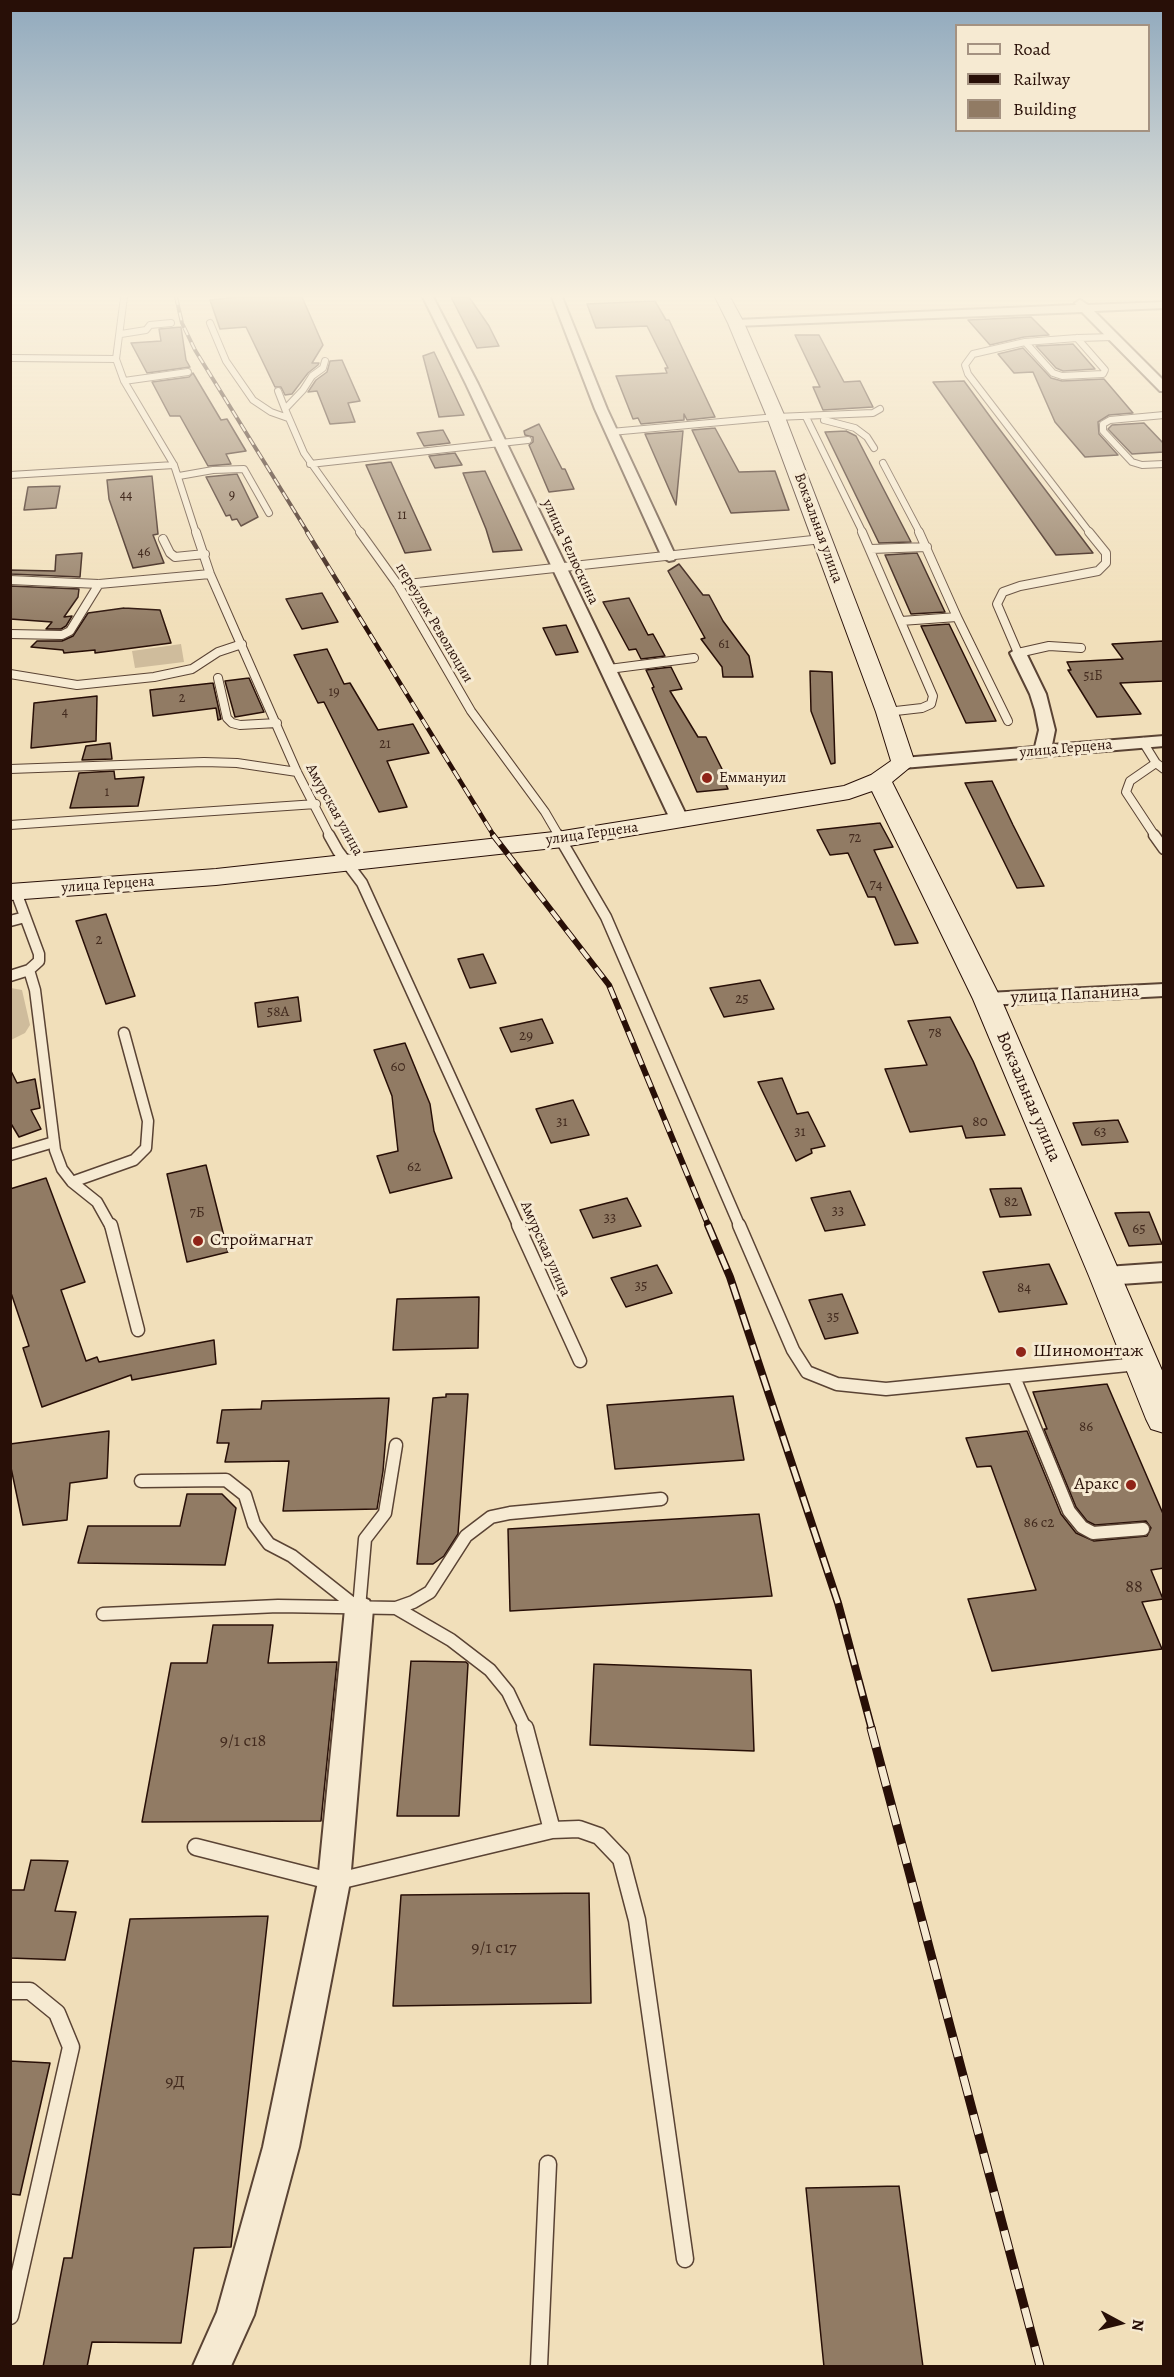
<!DOCTYPE html>
<meta charset="utf-8">
<style>
body{margin:0}
#map{position:relative;width:1174px;height:2377px;overflow:hidden;background:#f1dfba;font-family:Alegreya,serif}
canvas{display:block}
.frame{position:absolute;inset:0;border:12px solid #280f07;pointer-events:none}
.legend{position:absolute;left:955px;top:24px;width:195px;height:108px;box-sizing:border-box;background:#f6ead2;border:2px solid #a49281;margin:0;padding:8px 10px;list-style:none;font-size:18px;color:#280f07}
.legend li{display:flex;align-items:center;gap:12px;height:30px}
.legend b{width:30px;border:2px solid #a49281}
.north{position:absolute;left:1090px;top:2293px;width:60px;height:60px;-webkit-text-stroke:4px #f6ead2;paint-order:stroke;rotate:97deg;font-size:16px;font-weight:700;line-height:24px;text-align:center;color:#280f07}
.north::after{content:'';display:block;margin:auto;width:21px;height:27px;background:#280f07;clip-path:polygon(50% 0,100% 100%,50% 72%,0 100%)}
</style>
<div id="map">
<canvas width="1174" height="2377"></canvas>
<div class="frame"></div>
<ul class="legend">
<li><b style="height:8px;background:#f6ead2"></b>Road</li>
<li><b style="height:8px;background:#280f07"></b>Railway</li>
<li><b style="height:16px;background:#917b64"></b>Building</li>
</ul>
<div class="north">N</div>
</div>
<script>
const ctx = document.querySelector('canvas').getContext('2d');
ctx.lineJoin = 'round';
function fill(path, color) {
  ctx.fillStyle = color;
  ctx.fill(path, 'evenodd');
}
function toPath(rows) {
  const path = new Path2D();
  for (const r of rows) {
    path.moveTo(r[0], r[1]);
    for (let i = 2; i < r.length; i += 2) path.lineTo(r[i], r[i + 1]);
  }
  return path;
}
function stroke(path, color, width, dash) {
  ctx.strokeStyle = color;
  ctx.lineWidth = width;
  ctx.lineCap = dash ? 'butt' : 'round';
  ctx.setLineDash(dash || []);
  ctx.stroke(path);
}
function label(font, color, halo, rows, align = 'center') {
  ctx.font = font + ' Alegreya,serif';
  ctx.lineWidth = 6;
  ctx.setLineDash([]);
  ctx.textBaseline = 'middle';
  ctx.strokeStyle = halo;
  ctx.fillStyle = color;
  for (const [text, x, y, turn = 0] of rows) {
    ctx.save();
    ctx.translate(x, y);
    ctx.rotate((+turn || 0) * Math.PI / 180);
    ctx.textAlign = isNaN(turn) ? turn : align;
    if (halo) ctx.strokeText(text, 0, 0);
    ctx.fillText(text, 0, 0);
    ctx.restore();
  }
}
const green = toPath([
 [181,644,184,662,135,668,132,651],
 [11,988,22,990,30,1025,25,1033,11,1040]
]);
const building = toPath([
 [237,297,302,297,323,345,312,363,319,363,318,365,308,373,292,394,285,395,281,387,275,387,246,327,220,329,210,300,237,297],
 [451,297,469,297,489,326,499,346,477,348,451,297],
 [655,301,666,320,669,320,715,417,687,420,684,414,684,420,641,424,638,418,633,419,616,376,667,373,665,368,668,368,647,326,596,328,587,304,655,301],
 [1031,317,1049,335,1024,337,990,345,968,320,1031,317],
 [181,327,186,360,190,367,147,373,131,343,161,341,159,329,181,327],
 [795,335,819,335,844,382,860,381,873,407,823,410,813,387,820,387,795,335],
 [1073,344,1095,369,1063,371,1056,368,1036,346,1073,344],
 [1023,348,1051,378,1062,381,1104,379,1133,413,1109,415,1098,422,1099,434,1118,455,1085,457,1055,422,1033,372,1014,373,998,354,1023,348],
 [434,352,464,415,439,417,423,356,434,352],
 [342,360,360,401,348,403,355,422,330,424,317,391,308,392,316,380,327,372,330,361,342,360],
 [193,373,221,420,227,419,246,451,226,454,231,464,208,466,180,416,170,416,152,382,189,377,193,373],
 [964,381,994,422,1093,553,1056,555,933,382,964,381],
 [1144,423,1164,444,1164,452,1132,454,1108,429,1112,425,1144,423],
 [539,424,562,469,565,469,574,489,549,492,529,445,533,442,533,437,525,435,524,431,539,424],
 [715,428,739,472,775,471,789,510,731,513,692,430,715,428],
 [443,430,450,443,424,446,417,433,443,430],
 [683,431,676,505,645,434,683,431],
 [846,431,856,436,911,542,879,543,825,432,846,431],
 [455,453,462,465,435,468,429,456,455,453],
 [391,462,431,550,405,553,366,465,391,462],
 [485,471,522,550,493,552,486,529,463,473,485,471],
 [237,474,258,517,241,526,237,519,232,520,230,515,226,516,206,477,237,474],
 [152,476,158,534,153,535,164,563,133,568,109,499,107,480,152,476],
 [60,486,56,508,24,510,28,487,60,486],
 [82,553,80,577,10,574,10,570,55,571,56,555,82,553],
 [917,553,920,559,945,612,911,614,885,555,917,553],
 [679,564,703,595,709,595,723,621,749,656,753,677,723,677,722,667,701,639,705,638,668,571,679,564],
 [10,586,79,589,78,597,64,617,72,616,66,626,61,629,46,629,52,622,10,619,10,586],
 [322,593,338,622,302,629,286,599,322,593],
 [629,598,648,635,653,634,665,656,641,659,636,649,629,650,603,602,629,598],
 [124,608,160,610,171,643,95,653,95,650,64,653,63,650,31,647,37,641,62,641,73,636,88,613,124,608],
 [949,624,996,721,966,723,921,626,949,624],
 [566,625,578,652,556,655,543,628,566,625],
 [1164,641,1164,681,1120,683,1141,714,1097,717,1068,670,1071,670,1067,662,1123,659,1112,644,1164,641],
 [327,649,344,684,350,683,378,730,413,724,429,753,387,761,407,807,379,812,324,702,318,703,294,655,327,649],
 [671,667,682,689,670,691,698,737,706,737,724,773,721,773,728,789,697,792,652,688,654,687,646,670,671,667],
 [810,671,832,672,835,763,831,764,811,711,810,671],
 [249,678,264,712,235,717,225,681,249,678],
 [213,683,221,719,218,720,216,708,153,716,150,690,213,683],
 [97,696,96,741,31,748,34,703,97,696],
 [110,743,112,759,82,760,86,746,110,743],
 [114,771,115,779,144,777,138,806,70,808,79,773,114,771],
 [992,781,1013,825,1044,886,1017,888,965,783,992,781],
 [880,823,893,847,874,850,918,943,895,945,875,897,868,897,848,853,830,855,817,830,880,823],
 [106,914,135,996,106,1004,76,921,106,914],
 [483,954,496,983,470,988,458,959,483,954],
 [760,980,774,1009,724,1017,710,988,760,980],
 [298,997,301,1021,258,1027,255,1003,298,997],
 [950,1017,973,1061,1005,1135,966,1138,962,1126,910,1132,885,1069,927,1065,908,1021,950,1017],
 [542,1019,553,1043,511,1052,500,1028,542,1019],
 [405,1043,430,1104,434,1131,452,1178,390,1193,377,1156,398,1151,392,1096,374,1050,405,1043],
 [10,1069,17,1083,35,1079,40,1108,31,1110,41,1129,19,1137,10,1122,10,1069],
 [782,1078,797,1114,808,1112,825,1146,811,1149,812,1153,796,1161,758,1082,782,1078],
 [573,1100,589,1135,551,1143,536,1109,573,1100],
 [1118,1120,1128,1142,1082,1145,1073,1123,1118,1120],
 [206,1165,228,1252,187,1262,167,1174,206,1165],
 [46,1178,85,1282,61,1290,86,1361,97,1357,99,1362,214,1340,216,1364,132,1380,131,1375,42,1407,23,1348,29,1346,10,1290,10,1189,46,1178],
 [1021,1188,1031,1215,1000,1217,990,1189,1021,1188],
 [850,1191,865,1225,825,1231,811,1198,850,1191],
 [627,1198,641,1226,593,1238,580,1210,627,1198],
 [1149,1212,1162,1244,1129,1246,1115,1213,1149,1212],
 [1049,1264,1067,1304,999,1312,983,1272,1049,1264],
 [657,1265,672,1293,626,1307,611,1278,657,1265],
 [842,1294,858,1333,825,1339,809,1300,842,1294],
 [479,1297,478,1348,393,1350,397,1299,479,1297],
 [1107,1384,1164,1516,1164,1568,1151,1570,1163,1599,1142,1602,1162,1649,992,1671,968,1599,1036,1590,991,1466,977,1467,966,1438,1027,1431,1061,1514,1076,1533,1094,1541,1147,1536,1151,1528,1146,1521,1095,1525,1087,1521,1076,1507,1044,1429,1047,1429,1033,1392,1107,1384],
 [446,1394,468,1394,458,1534,444,1556,433,1564,417,1564,433,1398,446,1397,446,1394],
 [733,1396,744,1460,615,1469,607,1405,733,1396],
 [389,1398,383,1471,377,1509,283,1511,289,1461,225,1462,229,1443,217,1443,222,1410,261,1409,262,1401,389,1398],
 [109,1431,107,1478,70,1483,67,1520,23,1525,10,1463,10,1444,109,1431],
 [187,1494,222,1494,236,1508,225,1565,78,1563,88,1526,180,1526,187,1494],
 [759,1514,772,1596,510,1611,508,1529,759,1514],
 [213,1625,273,1625,268,1663,337,1662,321,1821,142,1822,171,1663,207,1663,213,1625],
 [411,1661,466,1662,468,1664,459,1816,397,1816,411,1661],
 [594,1664,751,1670,754,1751,590,1745,594,1664],
 [31,1860,68,1861,55,1911,76,1912,65,1960,10,1958,10,1890,24,1890,31,1860],
 [589,1893,591,2003,393,2006,401,1895,589,1893],
 [268,1916,231,2247,194,2248,181,2343,92,2342,87,2367,43,2367,64,2258,72,2258,130,1919,268,1916],
 [10,2061,50,2063,20,2195,10,2194,10,2061],
 [899,2186,923,2367,824,2367,806,2188,899,2186]
]);
const serviceFar4 = toPath([
 [124,297,116,359,124,381,174,465,196,533],
 [210,323,226,361,253,400,271,412,288,418],
 [121,334,146,330,150,325,171,323],
 [1077,338,1105,370,1103,374,1062,376,1053,373,1025,342,1077,338],
 [1077,338,1114,337],
 [1025,342,973,354,965,365,968,374,1090,533],
 [10,358,116,359],
 [325,361,323,368,312,376,303,390,285,409,304,453,361,533],
 [124,381,188,372],
 [278,391,285,409],
 [1164,415,1110,420,1103,424,1103,431,1132,462,1142,465,1164,464],
 [806,417,863,533],
 [824,420,855,428,867,437,874,448],
 [611,432,776,417,873,413,880,409],
 [883,463,920,533],
 [310,464,528,440],
 [10,475,174,465],
 [179,476,213,470,244,469,269,513]
]);
const serviceFar3 = toPath([
 [196,532,210,574,297,772,330,836],
 [360,532,398,585,471,711,545,812,559,836],
 [862,532,933,696,931,704,922,708,887,712],
 [919,532,957,617,1008,721],
 [163,539,170,553,175,557,205,554],
 [871,549,927,547],
 [10,580,99,584,210,574],
 [398,585,822,539],
 [901,621,957,617],
 [10,634,62,635,70,631,99,584],
 [1081,648,1049,646,1018,653,997,604,1003,592,1020,586,1098,571,1106,563,1106,553,1089,532],
 [609,669,694,658],
 [10,674,77,685,154,677,192,669,218,652,242,644],
 [218,678,227,718,232,723,240,725,277,723],
 [1143,742,1156,763,1164,769],
 [10,769,204,762,237,763,297,772],
 [10,825,316,804],
 [1155,836,1126,792,1130,781,1156,763]
]);
const serviceFar2 = toPath([
 [329,835,338,851,362,883,519,1227],
 [558,835,606,917,740,1227],
 [1154,835,1164,849],
 [10,921,25,917],
 [29,970,35,990,55,1150,62,1169,72,1182,97,1202,111,1227],
 [10,976,29,970,39,961,39,954,16,892],
 [10,1155,54,1142],
 [72,1182,134,1160,146,1148,148,1121,124,1033]
]);
const serviceFar1 = toPath([
 [111,1225,138,1330],
 [518,1225,580,1361],
 [739,1225,793,1350,807,1372,837,1384,886,1389,1138,1364],
 [1014,1377,1069,1511,1082,1527,1093,1533,1143,1529],
 [141,1481,226,1480,245,1495,254,1524,269,1544,292,1556,359,1609],
 [359,1608,365,1539,385,1513,396,1445],
 [396,1608,451,1640,490,1670,508,1692,526,1730],
 [103,1614,278,1606,396,1608,413,1602,430,1592,466,1536,491,1517,510,1513,661,1499]
]);
const service = toPath([
 [525,1728,552,1830],
 [196,1847,334,1882,552,1830,579,1829,599,1836,621,1859,637,1920,685,2259],
 [10,1991,30,1991,57,2013,71,2047,10,2316],
 [539,2366,548,2164]
]);
const minor = toPath([
 [423,297,433,297,478,384,689,821,686,825,680,826,674,825,671,821,466,384,423,297],
 [552,297,562,297,607,409,676,557,674,560,669,561,662,557,595,409,552,297],
 [1080,300,1088,305,1164,302,1164,308,1094,311,1164,381,1164,391,1160,391,1082,312,736,326,730,323,736,320,1076,305,1075,303,1080,300],
 [1018,648,1026,653,1046,694,1055,730,1052,745,1164,736,1164,746,903,768,897,767,895,763,903,758,1035,747,1039,730,1035,710,1030,694,1010,653,1018,648],
 [1164,984,1164,996,987,1005,980,1004,977,999,980,994,987,993,1164,984],
 [1164,1263,1164,1281,1106,1285,1098,1282,1094,1276,1098,1270,1106,1267,1164,1263],
 [359,1596,369,1600,373,1609,350,1882,299,2147,254,2315,231,2366,193,2366,217,2312,263,2147,318,1882,345,1609,349,1600,359,1596]
]);
const secondary = toPath([
 [715,297,730,297,744,323,785,417,898,712,915,763,892,782,1001,999,1164,1375,1164,1433,1151,1429,1146,1419,1089,1276,973,999,872,791,849,799,563,847,216,885,10,900,10,884,216,869,563,831,844,786,871,775,891,761,876,712,767,417,728,323,715,297]
]);
const railFar4 = toPath([
 [176,297,182,323,195,350,308,533]
]);
const railFar3 = toPath([
 [307,532,494,836]
]);
const railFar2 = toPath([
 [493,835,609,985,709,1227]
]);
const railFar1 = toPath([
 [708,1225,730,1277,838,1603,872,1730]
]);
const rail = toPath([
 [871,1728,1040,2366]
]);
const markers = [
 [707,778,6,"#8f2418"],
 [198,1241,6,"#8f2418"],
 [1021,1352,6,"#8f2418"],
 [1131,1485,6,"#8f2418"]
];
const farNumbernames = [
 ["44",126,496],
 ["9",232,496],
 ["11",402,516],
 ["46",144,553],
 ["61",724,645],
 ["51Б",1093,677],
 ["19",334,693],
 ["2",182,699],
 ["4",65,713],
 ["21",385,745],
 ["1",107,793],
 ["72",855,839]
];
const farStreetnames = [
 ["Вокзальная улица",818,528,70],
 ["улица Челюскина",570,552,65],
 ["переулок Революции",434,623,59],
 ["улица Герцена",1066,749,-5],
 ["Амурская улица",334,810,61],
 ["улица Герцена",592,834,-8],
 ["улица Герцена",108,885,-4],
 ["Амурская улица",545,1249,66]
];
const farPoinames = [
 ["Еммануил",719,778]
];
const numberNames = [
 ["74",876,885],
 ["2",99,940],
 ["25",742,999],
 ["58А",278,1012],
 ["78",935,1033],
 ["29",526,1036],
 ["60",398,1067],
 ["31",562,1122],
 ["80",980,1122],
 ["31",800,1132],
 ["63",1100,1132],
 ["62",414,1167],
 ["82",1011,1202],
 ["33",838,1211],
 ["7Б",197,1213],
 ["33",610,1218],
 ["65",1139,1229],
 ["35",641,1286],
 ["84",1024,1288],
 ["35",833,1317],
 ["86",1086,1427],
 ["86 с2",1039,1523]
];
const streetNames = [
 ["улица Папанина",1075,995,-3],
 ["Вокзальная улица",1028,1097,67]
];
const poiNames = [
 ["Строймагнат",210,1241],
 ["Шиномонтаж",1033,1352],
 ["Аракс",1119,1485,"right"]
];
const nearNumbernames = [
 ["88",1134,1588],
 ["9/1 с18",243,1742],
 ["9/1 с17",494,1949],
 ["9Д",175,2083]
];
fill(green, '#cfbc9c');
fill(building, '#917b64');
stroke(building, '#280f07', 1.5);
stroke(serviceFar4, '#5a4334', 8);
stroke(serviceFar3, '#5a4334', 10);
stroke(serviceFar2, '#5a4334', 13);
stroke(serviceFar1, '#5a4334', 15);
stroke(service, '#5a4334', 19);
stroke(minor, '#5a4334', 4);
stroke(secondary, '#280f07', 2);
stroke(serviceFar4, '#f6ead2', 6);
stroke(serviceFar3, '#f6ead2', 8);
stroke(serviceFar2, '#f6ead2', 10);
stroke(serviceFar1, '#f6ead2', 12);
stroke(service, '#f6ead2', 16);
fill(minor, '#f6ead2');
fill(secondary, '#f6ead2');
stroke(railFar4, '#280f07', 4);
stroke(railFar3, '#280f07', 4.5);
stroke(railFar2, '#280f07', 6);
stroke(railFar1, '#280f07', 8);
stroke(rail, '#280f07', 9);
stroke(railFar4, '#f6ead2', 2, [8]);
stroke(railFar3, '#f6ead2', 3, [10]);
stroke(railFar2, '#f6ead2', 4, [12]);
stroke(railFar1, '#f6ead2', 5, [16]);
stroke(rail, '#f6ead2', 7, [20]);
const sky = ctx.createLinearGradient(0, 0, 0, 630);
sky.addColorStop(0, '#90a9bd');
sky.addColorStop(0.47, '#f9f1e0');
sky.addColorStop(1, '#f9f1e000');
ctx.fillStyle = sky;
ctx.fillRect(0, 0, 1174, 630);
for (const [x, y, r, color] of markers) {
  const dot = new Path2D();
  dot.arc(x, y, r, 0, 2 * Math.PI);
  ctx.fillStyle = color;
  ctx.fill(dot);
  stroke(dot, '#f6ead2', 2);
}
label('14px', '#422a1e', null, farNumbernames);
label('15px', '#280f07', '#f6ead2', farStreetnames);
label('15px', '#280f07', '#f6ead2', farPoinames, 'left');
label('15px', '#422a1e', null, numberNames);
label('18px', '#280f07', '#f6ead2', streetNames);
label('18px', '#280f07', '#f6ead2', poiNames, 'left');
label('18px', '#422a1e', null, nearNumbernames);
</script>
